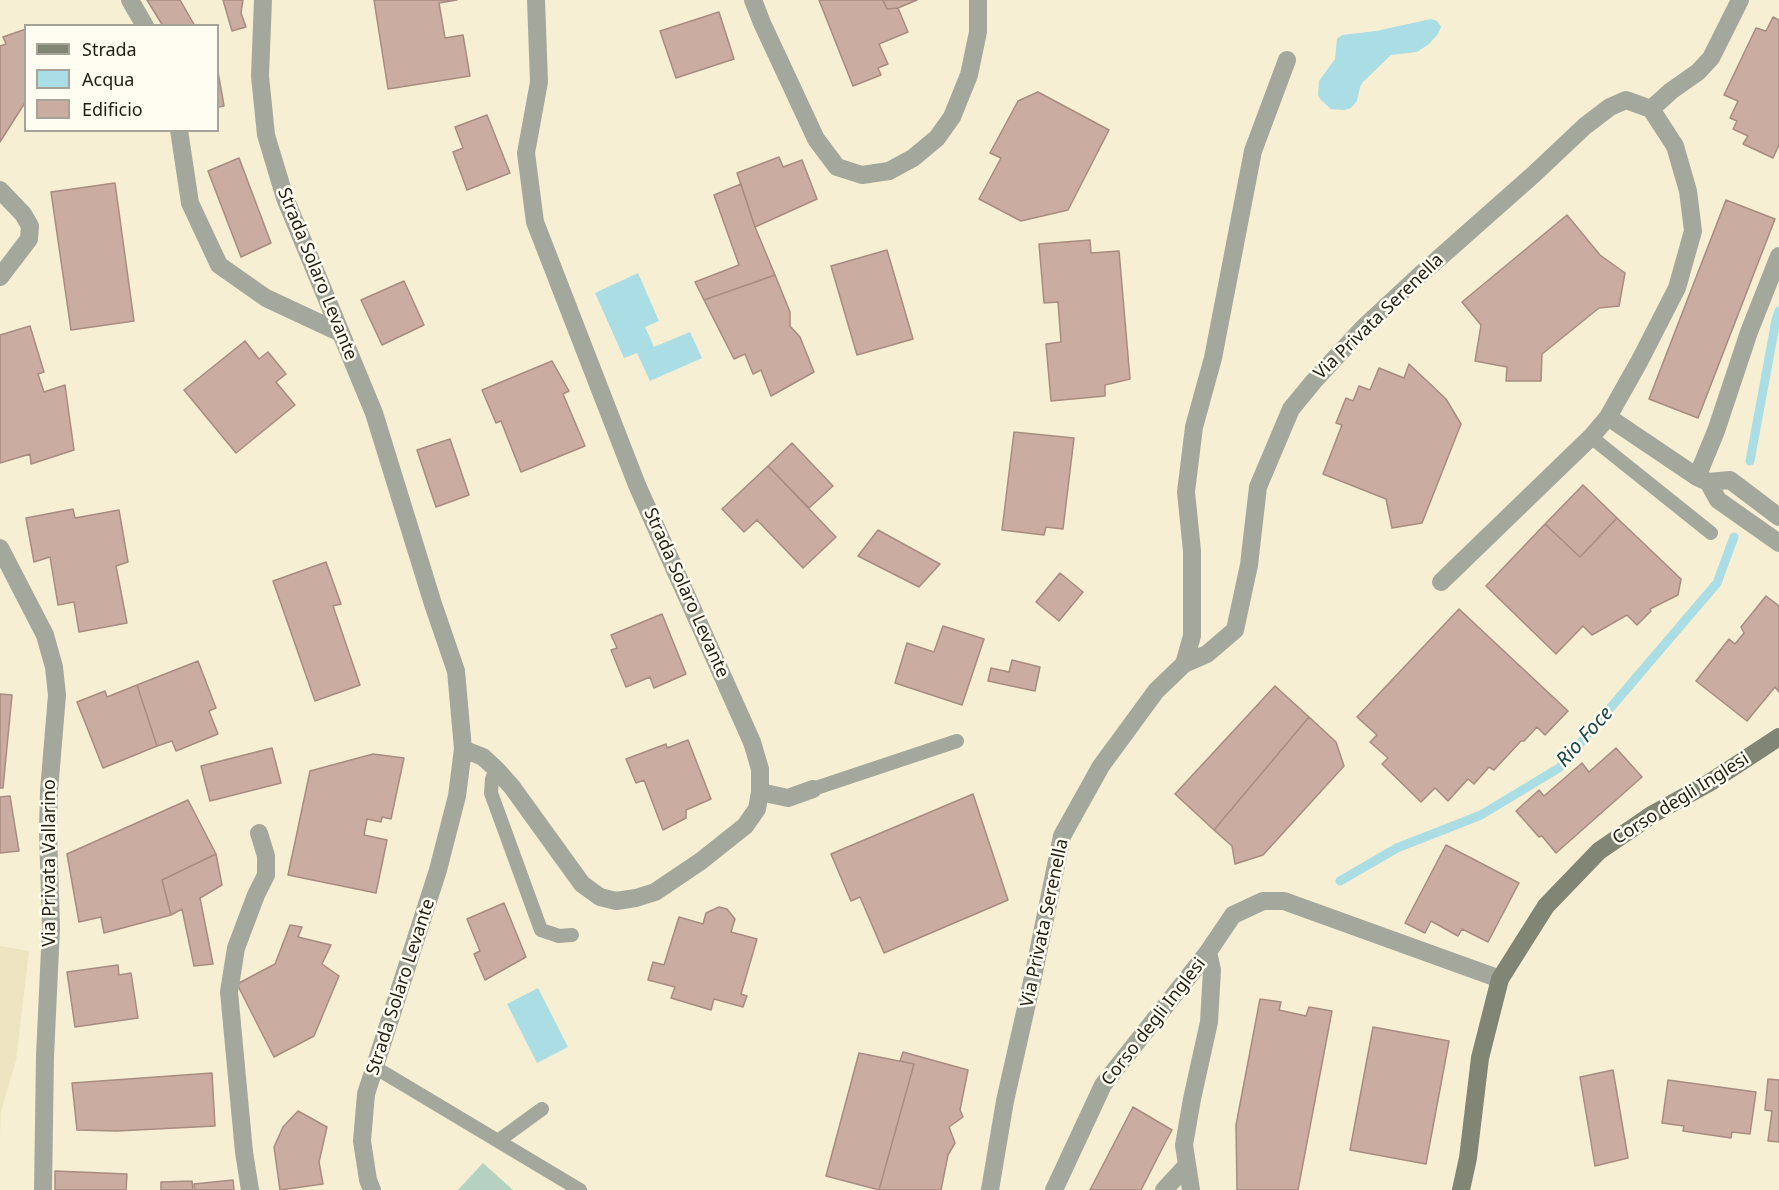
<!DOCTYPE html>
<style>
body{margin:0}
#map{position:relative;width:1779px;height:1190px;overflow:hidden;background:#f6efd3;font-family:"Noto Sans",sans-serif}
canvas{display:block}
.legend{position:absolute;left:24px;top:24px;width:195px;height:108px;box-sizing:border-box;background:#fffcf1;border:2px solid #a6a399;margin:0;padding:8px 10px;list-style:none;font-size:18px;color:#211e14}
.legend li{display:flex;align-items:center;gap:12px;height:30px}
.legend b{width:30px;border:2px solid #a6a399}
</style>
<div id="map">
<canvas width="1779" height="1190"></canvas>
<ul class="legend">
<li><b style="height:8px;background:#818574"></b>Strada</li>
<li><b style="height:16px;background:#abdde4"></b>Acqua</li>
<li><b style="height:16px;background:#caada0"></b>Edificio</li>
</ul>
</div>
<script>
const ctx = document.querySelector('canvas').getContext('2d');
ctx.lineJoin = 'round';
function fill(path, color) {
  ctx.fillStyle = color;
  ctx.fill(path, 'evenodd');
}
function toPath(rows) {
  const path = new Path2D();
  for (const r of rows) {
    path.moveTo(r[0], r[1]);
    for (let i = 2; i < r.length; i += 2) path.lineTo(r[i], r[i + 1]);
  }
  return path;
}
function stroke(path, color, width, dash) {
  ctx.strokeStyle = color;
  ctx.lineWidth = width;
  ctx.lineCap = dash ? 'butt' : 'round';
  ctx.setLineDash(dash || []);
  ctx.stroke(path);
}
function label(font, color, halo, rows, align = 'center') {
  ctx.font = font + ' "Noto Sans",sans-serif';
  ctx.lineWidth = 5;
  ctx.setLineDash([]);
  ctx.textBaseline = 'middle';
  ctx.strokeStyle = halo;
  ctx.fillStyle = color;
  for (const [text, x, y, turn = 0] of rows) {
    ctx.save();
    ctx.translate(x, y);
    ctx.rotate((+turn || 0) * Math.PI / 180);
    ctx.textAlign = isNaN(turn) ? turn : align;
    if (halo) ctx.strokeText(text, 0, 0);
    ctx.fillText(text, 0, 0);
    ctx.restore();
  }
}
const built = toPath([
 [0,946,29,951,16,1061,1,1111,0,1137]
]);
const green = toPath([
 [483,1163,513,1190,458,1190]
]);
const water = toPath([
 [1431,19,1437,21,1441,27,1438,34,1429,44,1417,52,1391,55,1363,82,1360,87,1357,101,1351,108,1345,110,1331,109,1321,100,1318,95,1319,81,1335,59,1337,39,1342,35,1376,31],
 [638,273,659,321,645,327,654,347,690,332,702,358,650,381,637,353,624,358,595,293],
 [538,988,568,1047,537,1063,507,1004]
]);
const stream = toPath([
 [1750,461,1776,320,1779,311],
 [1340,881,1397,848,1481,815,1559,768,1717,583,1734,537]
]);
const building = toPath([
 [147,0,180,0,195,26,163,26,147,0],
 [223,0,243,0,241,13,246,27,232,31,223,0],
 [374,0,457,0,439,3,445,38,463,35,470,76,388,89,374,0],
 [819,0,883,0,887,9,898,8,908,32,879,44,888,64,878,68,881,75,853,86,819,0],
 [883,0,917,0,898,8,887,9,883,0],
 [719,12,734,59,676,78,660,31,719,12],
 [1773,17,1779,20,1779,145,1773,158,1743,144,1748,136,1733,129,1737,121,1730,118,1738,101,1724,95,1756,28,1766,31,1773,17],
 [26,29,26,101,0,142,0,46,6,44,3,37,26,29],
 [218,72,224,106,218,107,218,72],
 [1038,92,1109,130,1068,210,1021,221,979,199,1001,158,990,153,1018,101,1038,92],
 [487,115,510,173,467,190,453,152,463,148,455,127,487,115],
 [779,157,783,167,802,160,817,199,755,227,737,173,779,157],
 [239,158,271,243,241,257,208,171,239,158],
 [115,183,134,321,71,330,51,192,115,183],
 [741,184,755,227,775,275,704,300,695,282,739,265,714,195,741,184],
 [1726,200,1775,219,1698,418,1649,399,1726,200],
 [1567,215,1600,255,1625,273,1619,306,1599,308,1542,354,1541,381,1506,381,1507,367,1475,361,1481,325,1462,302,1567,215],
 [1090,240,1091,253,1119,251,1130,379,1105,385,1105,396,1051,401,1046,344,1061,342,1058,302,1044,303,1039,244,1090,240],
 [887,250,913,339,857,355,831,266,887,250],
 [775,275,790,312,790,326,800,337,814,372,771,396,761,370,753,374,745,354,734,359,704,300,775,275],
 [404,281,424,325,382,345,361,300,404,281],
 [30,326,44,372,38,374,44,392,65,385,74,450,31,464,30,454,0,463,0,335,30,326],
 [245,341,259,359,268,352,286,374,276,382,295,405,236,453,184,390,245,341],
 [552,361,569,391,563,394,585,446,521,472,501,421,496,423,482,390,552,361],
 [1409,364,1446,399,1461,424,1422,523,1392,528,1386,499,1323,474,1342,425,1336,423,1346,398,1353,401,1359,386,1370,390,1379,368,1404,378,1409,364],
 [1014,432,1074,438,1063,529,1046,527,1044,535,1002,530,1014,432],
 [450,439,469,495,436,507,417,450,450,439],
 [792,443,833,486,809,508,768,466,792,443],
 [768,466,836,537,803,568,757,520,744,532,722,509,768,466],
 [1583,485,1617,518,1580,557,1545,524,1583,485],
 [73,509,75,518,119,510,128,562,116,566,127,623,79,632,74,602,58,605,50,557,34,562,26,518,73,509],
 [1617,518,1681,579,1678,595,1650,609,1651,611,1637,625,1627,615,1592,635,1583,626,1556,654,1486,586,1545,524,1580,557,1617,518],
 [878,530,940,564,919,587,858,556,878,530],
 [326,562,341,604,333,606,360,685,315,701,273,581,326,562],
 [1060,573,1083,592,1059,621,1036,602,1060,573],
 [1766,596,1779,606,1779,692,1775,687,1747,721,1696,681,1729,639,1735,644,1744,633,1741,627,1766,596],
 [1459,609,1568,711,1545,735,1537,727,1524,741,1521,741,1494,770,1489,767,1474,784,1468,779,1448,801,1435,788,1421,802,1382,764,1388,758,1370,742,1377,735,1357,717,1459,609],
 [662,614,686,674,654,688,650,677,626,687,611,650,617,648,611,635,662,614],
 [943,626,984,639,962,705,895,683,907,643,934,652,943,626],
 [1012,660,1040,667,1035,691,988,681,991,668,1009,672,1012,660],
 [198,661,216,708,209,711,218,734,176,751,172,741,157,746,137,685,198,661],
 [137,685,157,746,103,768,77,702,105,691,107,697,137,685],
 [1275,686,1309,717,1214,830,1175,794,1275,686],
 [0,694,12,695,3,788,0,788,0,694],
 [1309,717,1336,742,1344,766,1263,855,1235,864,1232,846,1214,830,1309,717],
 [688,740,711,799,686,810,686,818,663,830,644,780,636,783,626,759,666,744,667,748,688,740],
 [272,748,281,783,210,801,201,766,272,748],
 [1616,748,1642,777,1556,853,1542,836,1539,837,1516,811,1539,790,1544,796,1582,763,1589,772,1616,748],
 [373,754,404,758,391,819,382,817,381,822,367,819,364,835,387,840,376,893,288,875,310,771,373,754],
 [973,794,1008,900,884,953,860,897,851,901,831,854,973,794],
 [10,796,19,851,0,853,0,797,10,796],
 [188,800,216,854,162,880,171,915,104,933,101,917,79,922,67,854,188,800],
 [1446,845,1519,883,1488,942,1462,929,1458,936,1431,921,1425,933,1405,923,1446,845],
 [216,854,222,885,200,898,213,964,194,966,182,909,171,915,162,880,216,854],
 [504,903,526,957,485,980,474,954,480,951,467,919,504,903],
 [719,907,727,909,735,919,731,932,757,939,741,994,747,996,743,1007,714,999,711,1010,671,998,675,987,648,980,653,962,664,965,679,917,703,924,706,913,719,907],
 [290,925,302,927,298,937,331,945,322,964,339,976,314,1036,274,1057,237,984,275,964,290,925],
 [118,965,119,975,131,973,138,1018,75,1027,67,972,118,965],
 [1260,999,1281,1002,1279,1010,1306,1016,1309,1007,1332,1011,1298,1190,1237,1190,1236,1125,1260,999],
 [1373,1027,1449,1041,1426,1164,1350,1150,1373,1027],
 [903,1052,968,1070,960,1110,963,1117,949,1127,955,1143,948,1155,941,1190,879,1190,914,1064,900,1061,903,1052],
 [859,1053,914,1064,879,1190,826,1176,859,1053],
 [1613,1070,1628,1158,1595,1166,1580,1077,1613,1070],
 [212,1073,215,1126,117,1131,77,1130,72,1083,212,1073],
 [1768,1079,1779,1080,1779,1142,1768,1141,1772,1111,1765,1110,1768,1079],
 [1668,1080,1756,1092,1750,1134,1732,1132,1731,1138,1683,1131,1684,1126,1662,1123,1668,1080],
 [1133,1107,1172,1130,1165,1143,1141,1190,1090,1190,1133,1107],
 [298,1111,327,1127,319,1162,323,1184,280,1190,274,1147,283,1127,298,1111],
 [55,1171,127,1174,126,1190,55,1190,55,1171],
 [233,1180,234,1190,195,1190,194,1184,233,1180],
 [192,1181,193,1190,161,1190,161,1182,192,1181]
]);
const service = toPath([
 [1591,437,1711,533],
 [496,769,492,779,491,793,541,930,559,936,572,935],
 [813,789,957,741],
 [376,1068,580,1190],
 [498,1141,542,1109]
]);
const minor = toPath([
 [130,0,145,26],
 [263,0,260,76,266,135,285,198,374,413,433,604,456,671,463,749,457,796,438,870,366,1094,362,1141,368,1180,372,1190],
 [753,0,762,23,816,139,837,167,862,175,889,171,913,158,937,138,952,117,969,75,978,32,978,0],
 [1651,109,1671,91,1698,72,1711,58,1740,0],
 [179,130,190,203,219,265,266,298,341,333],
 [0,190,23,214,30,226,29,239,0,277],
 [1697,477,1716,431,1749,332,1779,256],
 [1708,482,1718,500,1779,543],
 [0,548,45,635,54,667,57,695,49,791,48,832,51,928,45,1056,43,1190],
 [1441,582,1591,437,1608,417],
 [1184,664,1192,636,1192,551,1186,492,1194,427,1213,358,1253,151,1287,60],
 [463,749,483,757,496,769,512,787,582,884,600,897,616,901,636,898,655,892,701,861,745,826,757,809,760,792,760,769,752,742,637,485,535,222,526,153,539,82,536,0],
 [760,792,788,798,813,789],
 [250,1190,244,1152,229,992,236,948,256,895,266,875,266,856,259,833],
 [990,1190,1005,1101,1033,977,1062,836,1101,766,1156,691,1184,664,1207,654,1235,630,1249,565,1258,487,1291,409,1314,381,1363,328,1420,275,1533,175,1585,126,1610,107,1626,100,1651,109,1675,146,1688,191,1693,231,1677,288,1639,362,1608,417,1697,477,1708,482,1730,480,1779,517],
 [1054,1190,1103,1085,1208,952,1233,915,1263,901,1284,901,1500,979],
 [1164,1190,1187,1165],
 [1191,1190,1184,1145,1192,1099,1209,1022,1212,970,1208,952]
]);
const secondary = toPath([
 [1461,1190,1468,1158,1480,1058,1500,979,1546,906,1599,851,1653,814,1709,783,1779,737]
]);
const streetNames = [
 ["Strada Solaro Levante",317,274,68],
 ["Via Privata Serenella",1379,317,-44],
 ["Strada Solaro Levante",686,593,66],
 ["Corso degli Inglesi",1681,799,-32],
 ["Via Privata Vallarino",50,863,-90],
 ["Via Privata Serenella",1045,923,-78],
 ["Strada Solaro Levante",401,987,-72],
 ["Corso degli Inglesi",1154,1022,-52]
];
const waterNames = [
 ["Rio Foce",1585,737,-48]
];
fill(built, '#ede5c1');
fill(green, '#b4d1c1');
fill(water, '#abdde4');
stroke(stream, '#abdde4', 9);
fill(building, '#caada0');
stroke(building, '#a88c80', 1.5);
stroke(service, '#a4a89c', 14);
stroke(minor, '#a4a89c', 18);
stroke(secondary, '#818574', 18);
label('18px', '#211e14', '#fffcf1', streetNames);
label('italic 20px', '#19454b', '#fffcf1', waterNames);
</script>
